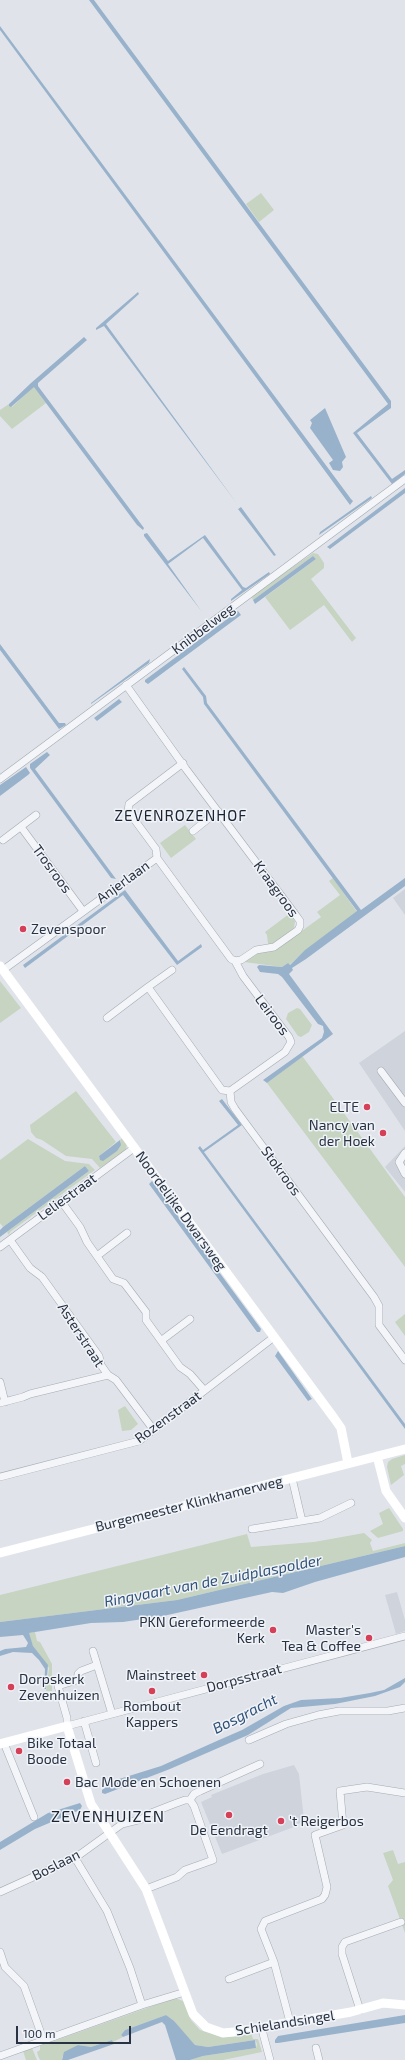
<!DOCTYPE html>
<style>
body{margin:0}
#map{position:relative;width:405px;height:2060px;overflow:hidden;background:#e0e4ea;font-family:"Exo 2",sans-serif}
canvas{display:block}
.scale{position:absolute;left:16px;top:2026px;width:115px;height:18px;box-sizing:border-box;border:2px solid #283242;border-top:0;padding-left:5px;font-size:12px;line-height:14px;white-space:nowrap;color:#283242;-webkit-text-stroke:3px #f0f3f7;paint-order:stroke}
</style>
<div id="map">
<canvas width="405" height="2060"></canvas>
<div class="scale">100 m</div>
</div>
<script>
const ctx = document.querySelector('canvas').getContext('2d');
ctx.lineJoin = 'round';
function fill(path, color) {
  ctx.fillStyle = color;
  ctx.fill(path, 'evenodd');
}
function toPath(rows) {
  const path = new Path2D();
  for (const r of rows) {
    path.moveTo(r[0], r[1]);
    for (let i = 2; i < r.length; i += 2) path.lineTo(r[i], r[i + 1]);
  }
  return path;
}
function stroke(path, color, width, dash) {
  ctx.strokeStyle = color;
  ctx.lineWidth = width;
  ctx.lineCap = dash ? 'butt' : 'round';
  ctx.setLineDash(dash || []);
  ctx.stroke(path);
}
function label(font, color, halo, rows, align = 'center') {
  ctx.font = font + ' "Exo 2",sans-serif';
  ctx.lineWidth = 3;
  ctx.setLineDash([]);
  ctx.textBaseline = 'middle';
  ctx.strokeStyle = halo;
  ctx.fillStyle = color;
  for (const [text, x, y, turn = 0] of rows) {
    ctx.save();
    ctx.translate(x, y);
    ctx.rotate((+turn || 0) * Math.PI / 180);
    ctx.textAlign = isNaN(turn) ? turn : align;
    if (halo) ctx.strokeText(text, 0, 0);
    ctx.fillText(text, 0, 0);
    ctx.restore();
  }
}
const built = toPath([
 [405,889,405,915,393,898],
 [405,1031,405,1131,359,1063],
 [405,1146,405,1192,385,1167],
 [397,1592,405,1620,405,1631,396,1634,385,1595],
 [294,1765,299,1774,304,1820,294,1827,222,1854,201,1802,212,1797,211,1795,263,1774]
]);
const green = toPath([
 [261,193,274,210,259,222,246,204],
 [34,386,46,403,12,429,0,416,0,410,9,404,12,407],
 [313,553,318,554,324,563,324,568,311,579,356,638,352,642,324,605,290,630,265,597,316,559,313,556,253,600,252,598,254,594],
 [185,825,196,839,171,858,160,843],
 [333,878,357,912,306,950,289,965,288,963,282,967,244,962,258,952,277,949,321,917,317,912,340,895,329,881],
 [289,914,295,921,294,928,273,944,268,944,267,935,265,932],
 [0,981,21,1008,0,1023],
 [297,1008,300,1009,312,1025,309,1032,301,1037,298,1036,286,1019,288,1013],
 [301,1057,303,1057,405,1197,405,1267,267,1083],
 [76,1091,116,1142,99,1156,100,1160,121,1142,120,1140,123,1137,127,1143,126,1150,100,1168,92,1159,66,1156,42,1140,36,1138,31,1132,30,1125],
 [28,1139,65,1161,89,1164,95,1170,10,1232,9,1235,7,1232,89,1171,85,1166,3,1227,0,1223,0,1160],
 [405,1314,405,1336,395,1322],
 [125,1406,138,1424,131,1430,122,1431,118,1410],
 [405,1455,405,1464,401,1466,404,1475,391,1485,387,1467,388,1462,392,1459],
 [389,1508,403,1529,403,1531,378,1538,370,1531,383,1524,379,1513],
 [364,1533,372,1540,370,1543,373,1551,405,1543,405,1546,177,1600,0,1622,0,1595,247,1534,251,1547,314,1542],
 [35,1632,37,1641,40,1642,52,1664,52,1691,46,1691,49,1668,33,1646,29,1636,29,1633],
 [393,1850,398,1864,405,1862,405,1933,388,1886,393,1880,383,1853],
 [175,1998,183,2001,191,2020,200,2030,222,2037,251,2033,253,2039,258,2039,262,2052,223,2060,190,2060,203,2056,256,2048,257,2044,255,2040,208,2047,195,2045,166,2015,125,2030,121,2035,123,2037,113,2042,112,2040,91,2047,78,2045,62,2057,62,2060,40,2060,38,2056,37,2052,40,2050,40,2046],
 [32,2048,37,2060,26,2060,23,2051]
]);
const water = toPath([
 [89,0,94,0,391,401,391,408,357,433,392,479,405,470,405,474,392,484,353,433,388,404],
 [0,26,351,499,353,501,350,505,0,30],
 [138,292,139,294,106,324,238,505,104,326,96,330,96,328],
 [84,337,87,340,38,383,38,386,144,528,143,530,137,525,34,387,11,407,9,406,9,404,31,383],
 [325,408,346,457,342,462,343,467,340,471,333,470,329,463,333,460,310,428,312,423,310,420],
 [405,488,405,493,330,549,327,547],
 [371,496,372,498,319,535,320,532],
 [241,507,276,555,274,556,238,509],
 [147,533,168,561,205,535,243,587,246,588,269,572,270,574,231,601,231,599,242,590,203,538,168,564,202,612,144,536,144,534],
 [313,556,316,559,255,604,253,600],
 [238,611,241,615,148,684,145,682,145,680],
 [0,644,59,723,65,723,66,725,59,729,0,650],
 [150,659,149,663,91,704,91,703],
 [184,667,206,696,207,703,361,910,405,878,405,886,306,959,292,968,293,970,289,974,333,1034,267,1083,263,1080,322,1038,324,1032,323,1026,318,1024,282,977,278,974,260,972,257,967,259,965,282,967,288,963,290,965,305,950,357,911,204,704,203,697,182,669],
 [119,699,122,702,97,721,94,718],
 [47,752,50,755,35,769,116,879,111,878,30,768,30,764],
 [26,767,30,773,28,775,0,796,0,785],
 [125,890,178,961,201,944,202,947,177,965,123,895,25,968,23,965],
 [222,1099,242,1125,204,1152,405,1424,405,1429,198,1148,200,1146,203,1150,238,1125,219,1101],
 [120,1140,121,1145,117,1151,103,1161,100,1160,99,1156],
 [85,1166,89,1171,0,1237,0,1230,3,1227],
 [152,1181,261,1329,260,1332,257,1332,149,1184],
 [278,1351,312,1399,308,1401,275,1356],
 [405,1546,405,1557,315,1582,283,1593,272,1592,163,1616,123,1622,91,1623,29,1633,33,1646,48,1665,46,1689,44,1689,45,1669,39,1660,32,1653,13,1652,0,1656,0,1651,5,1649,26,1647,28,1643,23,1635,0,1637,0,1622,177,1600],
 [405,1678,405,1682,400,1687,375,1696,335,1704,291,1708,248,1735,170,1769,105,1794,102,1793,102,1790,116,1780,161,1766,219,1740,242,1730,284,1706,301,1700,340,1698,370,1693,384,1690],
 [80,1803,82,1806,80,1810,35,1829,0,1850,0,1842,48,1813],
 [166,2015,174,2021,195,2045,208,2047,255,2040,256,2048,203,2056,190,2060,176,2060,165,2025,162,2022,123,2037,121,2035,125,2030],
 [405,2015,405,2023,278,2043,275,2043,275,2040,278,2036],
 [112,2040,114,2044,68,2060,62,2060,64,2052,78,2045,91,2047]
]);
const street = toPath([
 [126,685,186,769,292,910,300,921,300,926,298,930,274,947,256,950,241,960,235,961,231,959,157,858],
 [0,779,405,479],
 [21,827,83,911],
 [193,831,218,811],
 [3,840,36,815],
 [3,970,157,858,156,849,128,811,129,804,183,763],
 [148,987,172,970],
 [107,1018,148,987,222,1090,230,1091,231,1102,235,1109,374,1297,379,1306,379,1325,405,1360],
 [381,1071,405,1103],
 [230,1091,285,1052,291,1042,289,1037,243,976,235,961],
 [405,1153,399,1162,405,1174],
 [61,1201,80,1227,87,1242,113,1279,124,1283,146,1312,146,1320,180,1367,190,1374,204,1390],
 [10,1240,30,1268,42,1277,99,1356,101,1365,108,1375,116,1380,153,1429],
 [0,1247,134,1148],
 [97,1256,127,1233],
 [162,1340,190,1319],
 [0,1382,5,1402],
 [0,1403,23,1397,30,1394,108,1375],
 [0,1477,139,1441,274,1337],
 [292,1478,302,1521],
 [252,1529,320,1518,351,1503],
 [93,1651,112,1714],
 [97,1665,81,1671,78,1674,77,1680,58,1686,67,1718,67,1726,405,1636],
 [84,1721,96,1763],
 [249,1740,286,1724,318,1715,339,1711,388,1711,405,1708],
 [4,1743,34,1817],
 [190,1800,194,1794,200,1791,260,1764],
 [75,1858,107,1911,130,1968,142,2005],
 [146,1889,177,1877,185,1870,213,1860,194,1806,190,1800],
 [0,1892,75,1858,122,1824,142,1819,151,1813,174,1804,185,1800,190,1800],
 [0,1952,5,1967,24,1986,43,2039],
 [229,1979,274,1962],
 [360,2010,342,1954,342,1947,345,1942,401,1922],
 [290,2022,274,1962,261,1929,265,1921,322,1899,325,1895,327,1887,315,1835,343,1825,340,1791,367,1787,405,1793],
 [261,2026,270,2060],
 [316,2048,319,2060],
 [0,2056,142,2005,185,1992]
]);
const secondary = toPath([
 [0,966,334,1418,341,1428,348,1463],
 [377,1456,386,1491,405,1518],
 [0,1553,405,1449],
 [0,1744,67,1726,91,1804,146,1889,193,2014,206,2027,223,2033,234,2032,351,2012,383,2003,405,2005]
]);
const markers = [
 [23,929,4,"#d53f57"],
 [367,1107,4,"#d53f57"],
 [383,1133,4,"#d53f57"],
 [273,1630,4,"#d53f57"],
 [369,1638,4,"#d53f57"],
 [204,1675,4,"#d53f57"],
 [11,1687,4,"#d53f57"],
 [152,1691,4,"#d53f57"],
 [19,1751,4,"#d53f57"],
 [67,1782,4,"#d53f57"],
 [229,1815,4,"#d53f57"],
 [281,1821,4,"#d53f57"]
];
const streetNames = [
 ["Knibbelweg",203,629,-37],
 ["Trosroos",52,869,54],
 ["Anjerlaan",123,882,-36],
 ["Kraagroos",276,889,54],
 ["Leiroos",272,1015,53],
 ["Stokroos",281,1171,54],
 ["Leliestraat",67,1197,-36],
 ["Noordelijke Dwarsweg",181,1211,54],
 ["Asterstraat",81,1335,57],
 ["Rozenstraat",168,1417,-36],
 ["Burgemeester Klinkhamerweg",189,1504,-14],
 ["Dorpsstraat",244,1678,-15],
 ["Boslaan",56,1865,-27],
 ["Schielandsingel",285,2023,-9]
];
const poiNames = [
 ["Zevenspoor",31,929],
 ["ELTE",359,1107,"right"],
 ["Nancy van",375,1125,"right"],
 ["der Hoek",375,1141,"right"],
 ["PKN Gereformeerde",265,1622,"right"],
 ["Kerk",265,1638,"right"],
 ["Master's",361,1630,"right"],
 ["Tea & Coffee",361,1646,"right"],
 ["Mainstreet",196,1675,"right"],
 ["Dorpskerk",19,1679],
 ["Zevenhuizen",19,1695],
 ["Rombout",152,1706,"center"],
 ["Kappers",152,1722,"center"],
 ["Bike Totaal",27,1743],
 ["Boode",27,1759],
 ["Bac Mode en Schoenen",75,1782],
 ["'t Reigerbos",289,1821],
 ["De Eendragt",229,1830,"center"]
];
const neighbourhoodNames = [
 ["ZEVENROZENHOF",181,816]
];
const waterNames = [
 ["Ringvaart van de Zuidplaspolder",213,1581,-11],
 ["Bosgracht",245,1714,-27]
];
const quarterNames = [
 ["ZEVENHUIZEN",108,1817]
];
fill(built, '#ced3dc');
fill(green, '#c6d4c1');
fill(water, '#99b2cb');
stroke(street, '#a5abb4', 8);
stroke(street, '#f3f5f8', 7);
stroke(secondary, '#fff', 9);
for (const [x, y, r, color] of markers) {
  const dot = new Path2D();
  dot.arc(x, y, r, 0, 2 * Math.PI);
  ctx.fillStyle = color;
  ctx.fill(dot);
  stroke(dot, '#f0f3f7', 1.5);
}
label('14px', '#283242', '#f0f3f7', streetNames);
label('14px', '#283242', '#f0f3f7', poiNames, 'left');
ctx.letterSpacing = '1px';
label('15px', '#1a2333', '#f0f3f7', neighbourhoodNames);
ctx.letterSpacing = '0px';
label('italic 15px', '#305178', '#f0f3f7', waterNames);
ctx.letterSpacing = '1px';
label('16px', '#1a2333', '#f0f3f7', quarterNames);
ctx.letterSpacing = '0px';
</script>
